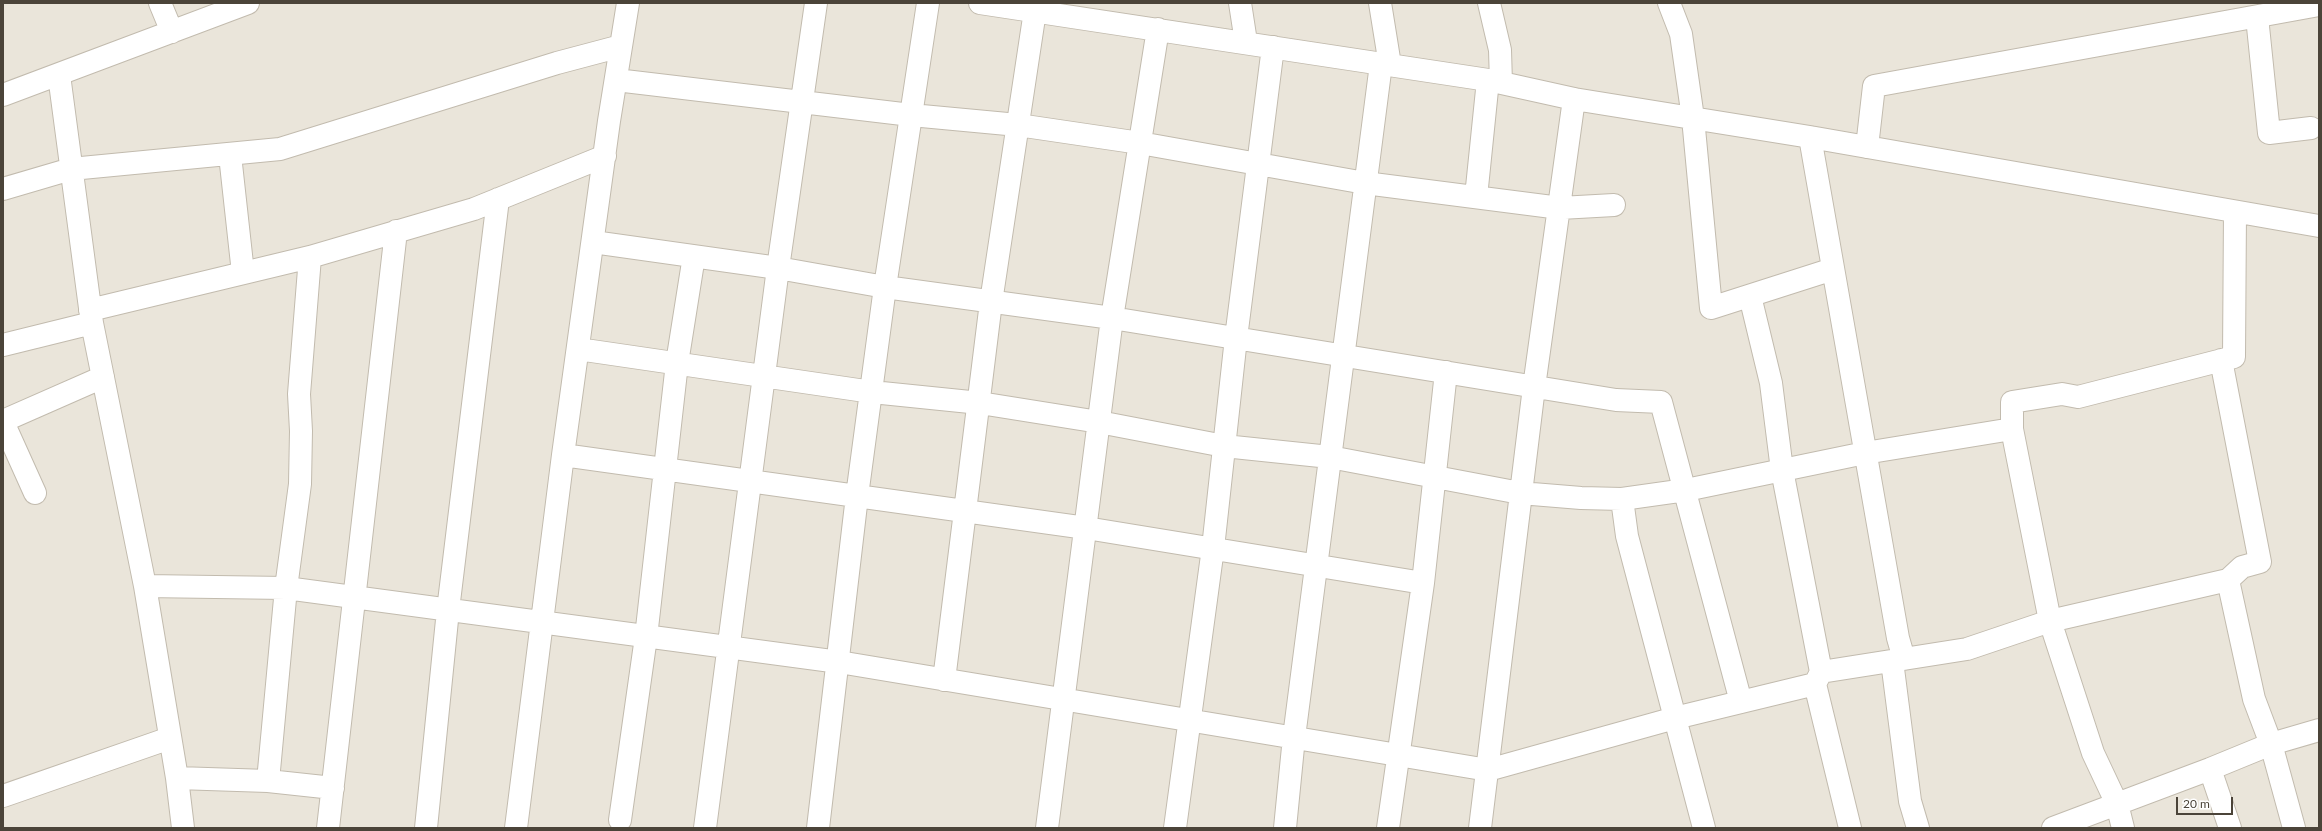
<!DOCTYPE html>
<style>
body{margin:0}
#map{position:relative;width:2322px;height:831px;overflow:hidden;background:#f6f3ec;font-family:Lato,sans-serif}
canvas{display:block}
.frame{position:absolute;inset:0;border:4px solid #4b4439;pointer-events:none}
.scale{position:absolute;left:2176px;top:797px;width:57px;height:18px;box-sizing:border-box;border:2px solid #4b4439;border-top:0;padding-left:5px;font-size:12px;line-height:14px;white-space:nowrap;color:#4b4439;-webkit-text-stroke:3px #fff;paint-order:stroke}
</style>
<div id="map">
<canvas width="2322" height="831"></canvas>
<div class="frame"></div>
<div class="scale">20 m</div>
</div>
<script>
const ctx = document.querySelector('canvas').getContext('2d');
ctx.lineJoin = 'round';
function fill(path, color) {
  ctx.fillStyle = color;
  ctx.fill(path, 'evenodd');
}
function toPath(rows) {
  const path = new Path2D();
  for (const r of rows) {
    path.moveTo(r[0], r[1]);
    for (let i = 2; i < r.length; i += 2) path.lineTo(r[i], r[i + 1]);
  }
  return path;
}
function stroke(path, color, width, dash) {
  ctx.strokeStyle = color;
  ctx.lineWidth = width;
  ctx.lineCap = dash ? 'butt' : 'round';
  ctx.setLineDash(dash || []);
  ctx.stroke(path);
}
const residential = toPath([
 [3,3,2319,3,2319,828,3,828]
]);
const minor = toPath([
 [160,3,172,32],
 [980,3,1488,80,1574,99,1810,137,2319,226],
 [1240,3,1246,42],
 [1380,3,1390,65],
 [1489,3,1500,50,1501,83],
 [1669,3,1681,34,1693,118,1711,308,1833,269],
 [2257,17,2269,133,2311,128],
 [59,75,92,323,145,586,177,778,183,828],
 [616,80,911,115,1018,125,1140,143,1365,183,1560,208,1614,205],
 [3,95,248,3],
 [1810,137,1898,638,1904,659],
 [1867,147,1874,86,2319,5],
 [230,155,243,273],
 [3,189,71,169,280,149,557,63,621,46],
 [1476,197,1488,80],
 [593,242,778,268,885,287,1112,318,1616,400,1661,402,1741,702],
 [1750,296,1771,383,1782,470,1821,672],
 [90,310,310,257,474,209,605,156],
 [3,345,92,323],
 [578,349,872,392,980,403,1099,422,1224,446,1330,457,1520,493,1581,498,1622,499,1686,490,1865,453,2012,429],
 [3,421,103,377],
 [3,422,35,493],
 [563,455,1086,528,1423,583],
 [1622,499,1627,536,1704,828],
 [2228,580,2254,699,2271,744,2294,828],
 [145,586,286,588,839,662,1488,770,1675,718,1815,684],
 [1892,661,1910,801,1918,828],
 [944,680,991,302,1035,11],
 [2210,769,2230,828],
 [177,778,268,781,333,788],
 [268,781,286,588,300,484,301,431,299,394,310,257],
 [3,796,170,738],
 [620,820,646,637,677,363,694,256],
 [328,828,396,231],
 [426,828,448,610,498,199],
 [516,828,563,455,609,121,628,3],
 [705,828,778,268,816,3],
 [818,828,857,496,885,287,928,3],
 [1047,828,1112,318,1158,29],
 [1175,828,1213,548,1236,338,1273,47],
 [1285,828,1294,737,1381,64],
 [1388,828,1423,583,1446,372],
 [1480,828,1534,387,1574,99],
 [1850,828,1815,684,1821,672,1967,649,2050,621,2228,580,2242,567,2260,562,2221,360],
 [2053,828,2210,769,2271,744,2319,730],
 [2123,828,2117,804,2093,753,2050,621,2012,429,2012,402,2062,394,2078,397,2234,357,2235,212]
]);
fill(residential, '#eae5da');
stroke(minor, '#c2bbae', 24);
stroke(minor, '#fff', 22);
</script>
